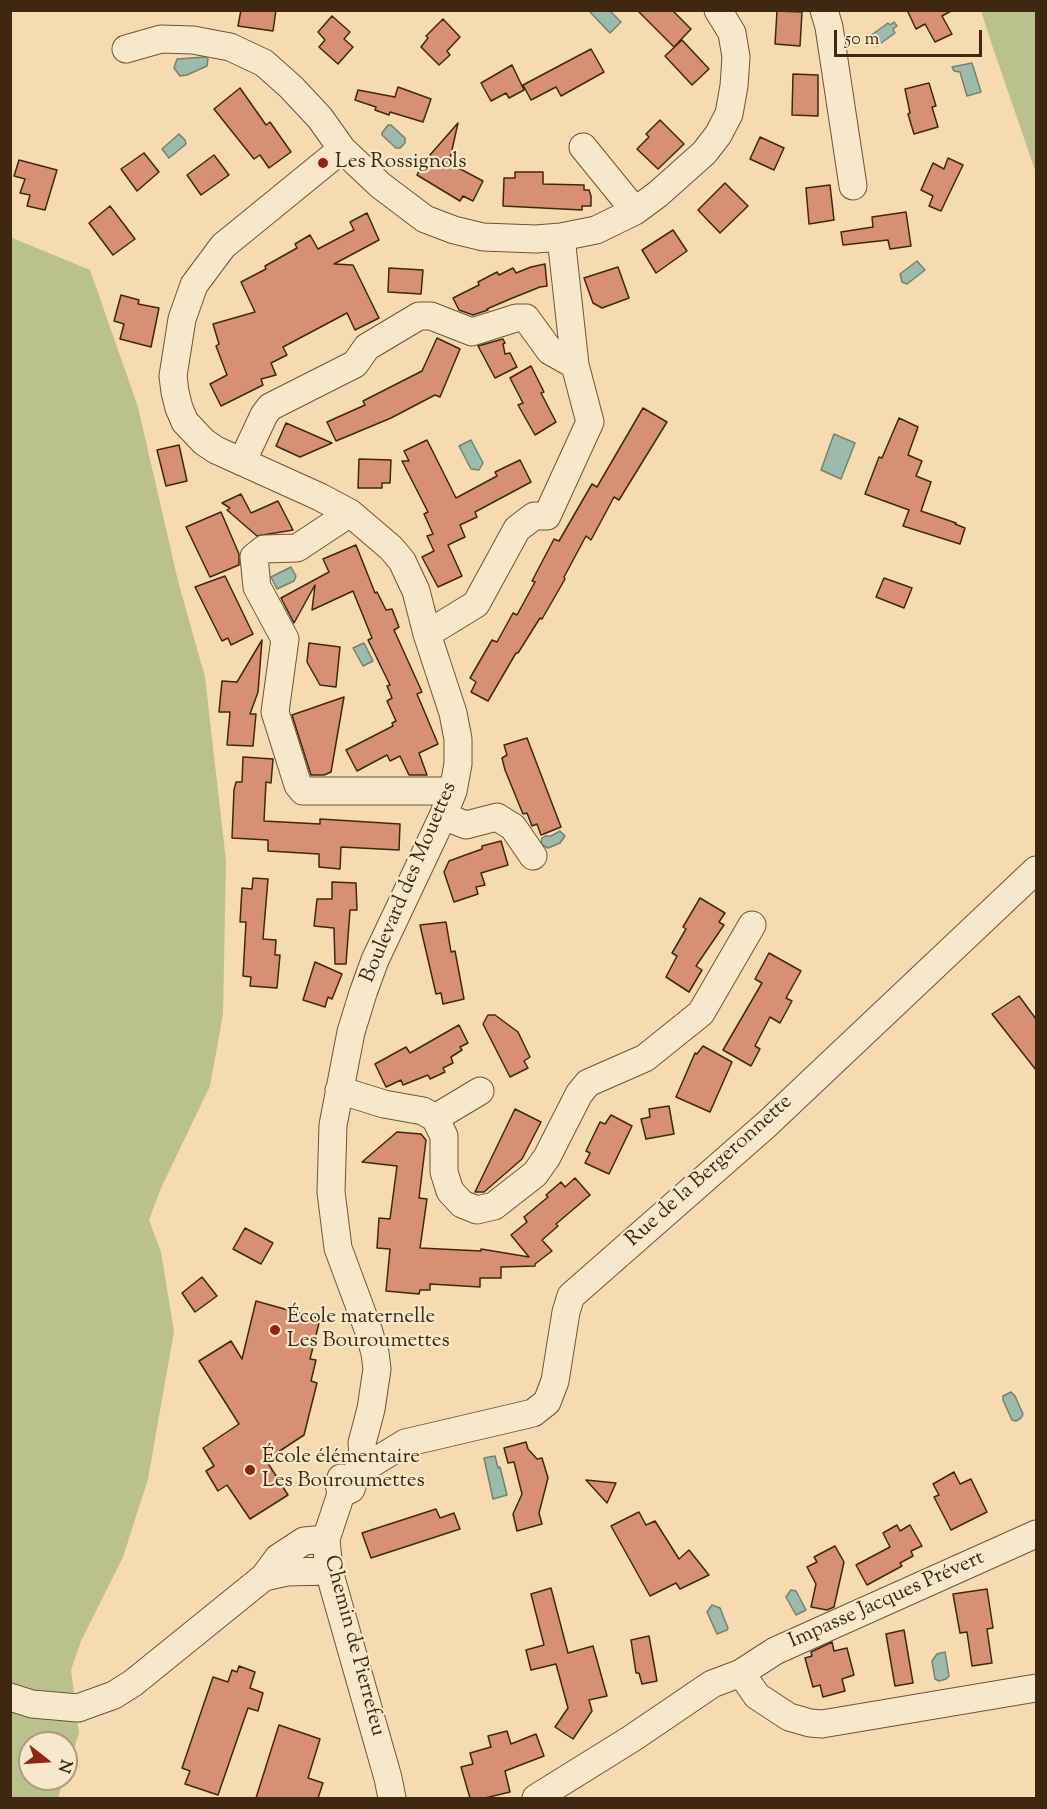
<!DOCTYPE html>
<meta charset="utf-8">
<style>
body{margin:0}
#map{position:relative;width:1047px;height:1809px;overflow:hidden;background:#f5dbaf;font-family:"Sorts Mill Goudy",serif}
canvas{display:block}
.frame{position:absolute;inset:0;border:12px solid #3f2712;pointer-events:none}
.north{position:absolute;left:18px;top:1731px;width:60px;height:60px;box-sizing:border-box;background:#f8e8cb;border:2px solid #ae9b81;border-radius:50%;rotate:107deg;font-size:16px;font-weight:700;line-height:24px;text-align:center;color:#3f2712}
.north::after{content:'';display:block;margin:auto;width:21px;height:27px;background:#8f2418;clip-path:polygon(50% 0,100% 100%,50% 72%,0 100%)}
.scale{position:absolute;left:834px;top:30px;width:148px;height:27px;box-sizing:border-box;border:3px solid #3f2712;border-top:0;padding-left:8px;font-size:18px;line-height:21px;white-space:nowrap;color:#3f2712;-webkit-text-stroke:4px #f8e8cb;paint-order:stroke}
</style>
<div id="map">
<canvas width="1047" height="1809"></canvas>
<div class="frame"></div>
<div class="north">N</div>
<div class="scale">50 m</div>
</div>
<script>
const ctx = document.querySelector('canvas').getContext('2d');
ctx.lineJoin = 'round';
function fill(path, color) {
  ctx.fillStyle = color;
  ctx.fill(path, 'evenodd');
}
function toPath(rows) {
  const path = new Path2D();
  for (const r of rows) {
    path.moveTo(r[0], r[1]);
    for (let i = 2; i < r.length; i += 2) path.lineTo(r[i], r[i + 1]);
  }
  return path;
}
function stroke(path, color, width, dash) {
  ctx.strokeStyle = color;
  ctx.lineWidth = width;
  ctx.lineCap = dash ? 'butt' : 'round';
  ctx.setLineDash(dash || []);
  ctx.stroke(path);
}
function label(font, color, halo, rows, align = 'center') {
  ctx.font = font + ' "Sorts Mill Goudy",serif';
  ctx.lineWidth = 4.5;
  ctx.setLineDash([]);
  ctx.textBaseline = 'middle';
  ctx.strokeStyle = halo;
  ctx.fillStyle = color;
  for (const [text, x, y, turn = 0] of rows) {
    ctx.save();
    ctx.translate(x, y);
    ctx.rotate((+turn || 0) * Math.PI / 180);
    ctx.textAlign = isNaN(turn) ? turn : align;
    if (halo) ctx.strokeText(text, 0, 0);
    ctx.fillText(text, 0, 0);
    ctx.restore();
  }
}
const green = toPath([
 [981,11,1036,11,1036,173,991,42],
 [10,237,90,270,138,407,178,581,205,677,226,861,223,1014,210,1086,161,1188,149,1220,161,1252,174,1331,148,1479,123,1557,81,1641,71,1670,79,1733,66,1774,66,1743,30,1743,30,1779,64,1779,58,1798,10,1798]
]);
const water = toPath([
 [592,10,610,11,621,22,610,33,590,12,592,10],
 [894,22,897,26,893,29,895,33,877,46,870,36,888,23,890,25,894,22],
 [205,57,208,59,207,66,187,75,180,76,174,68,177,59,205,57],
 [972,63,981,92,967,96,960,72,954,71,952,67,972,63],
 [388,125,391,125,405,138,405,143,400,148,396,148,382,135,382,133,388,125],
 [179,134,185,140,186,144,169,158,162,149,179,134],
 [917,261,925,270,907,284,902,282,900,274,917,261],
 [834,434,855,443,841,479,821,470,834,434],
 [471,440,483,463,479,470,471,469,459,446,471,440],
 [291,567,296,576,294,581,277,589,271,577,291,567],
 [364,643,373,661,363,666,353,648,364,643],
 [560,831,565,836,560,843,548,848,541,844,542,838,545,836,551,836,560,831],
 [1011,1392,1015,1396,1023,1414,1021,1418,1016,1421,1012,1420,1003,1400,1003,1396,1011,1392],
 [495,1456,498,1468,500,1467,507,1495,493,1499,484,1458,495,1456],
 [791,1590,796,1591,806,1610,796,1615,786,1597,791,1590],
 [712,1605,720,1608,728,1628,727,1630,717,1634,707,1612,712,1605],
 [945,1652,949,1676,946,1679,939,1681,935,1679,932,1661,937,1654,945,1652]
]);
const building = toPath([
 [241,10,276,10,273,31,238,26,241,10],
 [637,10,673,11,691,29,674,47,637,10],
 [907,10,953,10,942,16,952,34,935,42,925,24,916,29,907,10],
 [777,11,802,12,800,46,775,44,777,11],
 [332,16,350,32,344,39,353,47,338,64,319,47,325,40,318,32,332,16],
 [443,19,460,37,447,51,450,55,439,65,421,47,428,38,426,36,443,19],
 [682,40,709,69,692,85,665,56,682,40],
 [591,49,604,72,561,96,556,87,531,100,523,85,591,49],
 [512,65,524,90,509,98,506,93,491,101,481,83,512,65],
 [793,74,818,75,818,116,792,115,793,74],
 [929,83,936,106,932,107,938,127,914,134,908,114,910,113,905,89,929,83],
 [398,87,431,99,423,122,390,112,389,115,375,110,376,107,355,100,358,90,395,97,398,87],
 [240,88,266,125,270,122,291,152,269,168,260,155,254,159,214,109,240,88],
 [660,120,684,144,658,169,637,149,649,137,646,134,660,120],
 [458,123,449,163,483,181,473,201,463,196,460,201,417,175,423,163,458,123],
 [760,137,784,148,774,170,750,159,760,137],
 [144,153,159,172,137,191,121,169,144,153],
 [214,155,229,175,201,195,187,175,214,155],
 [948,158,963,165,941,211,929,206,933,196,921,190,933,163,944,169,948,158],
 [19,160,57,170,45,210,27,206,30,195,20,193,25,179,14,176,19,160],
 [515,172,543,172,543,184,584,185,584,190,589,190,591,196,591,206,582,206,582,210,503,206,504,178,515,178,515,172],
 [725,183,748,206,720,233,698,210,725,183],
 [830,185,834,220,809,224,806,188,830,185],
 [110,206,135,239,113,255,89,223,110,206],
 [906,212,911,246,890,249,888,240,843,245,841,232,873,227,872,217,906,212],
 [367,213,379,240,334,264,353,265,379,318,355,330,347,313,283,347,287,355,271,363,276,375,261,379,263,385,221,406,210,384,227,375,216,346,219,344,213,324,255,312,241,282,266,269,265,266,297,248,295,244,310,235,318,249,354,230,350,222,367,213],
 [673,230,687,251,656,273,642,250,673,230],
 [545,264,547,286,540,287,510,299,487,309,488,310,473,315,459,310,453,298,479,285,478,282,497,272,499,275,513,268,516,273,531,267,545,264],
 [618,267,629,298,602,308,593,303,584,278,618,267],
 [389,268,423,270,421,294,388,292,389,268],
 [121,295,139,300,138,304,159,308,151,347,120,339,124,324,114,321,121,295],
 [437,338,460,349,440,397,435,395,391,418,336,441,327,422,365,405,363,401,422,371,437,338],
 [503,339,505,343,503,344,505,354,510,353,517,367,495,378,478,346,503,339],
 [531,366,544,392,541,393,556,422,535,435,518,405,523,403,510,378,531,366],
 [643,408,667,422,619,500,614,497,591,540,586,536,564,577,565,579,542,619,540,618,518,653,516,653,488,701,471,692,476,682,470,678,492,640,497,642,513,613,517,615,535,582,532,581,554,539,559,541,592,484,597,487,643,408],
 [899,418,918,427,908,455,922,461,916,476,931,482,921,511,956,523,955,524,965,528,960,544,903,526,909,510,865,494,879,457,882,458,899,418],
 [286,423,332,443,300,457,276,446,286,423],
 [427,440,456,498,497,476,495,472,520,460,531,482,475,512,477,517,460,525,465,537,448,545,462,576,438,587,422,557,434,551,427,536,433,534,424,514,428,512,402,461,409,461,404,451,427,440],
 [179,445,187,481,166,486,157,450,179,445],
 [359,459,391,460,390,483,382,483,382,488,358,488,359,459],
 [241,494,251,513,278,501,293,530,257,536,227,510,230,508,222,503,241,494],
 [221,512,239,554,239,565,210,577,186,527,221,512],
 [356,545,375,593,377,592,386,610,392,609,399,627,394,630,422,692,417,694,438,744,419,753,427,775,409,775,400,756,390,761,387,755,357,771,346,750,393,726,392,723,396,721,387,701,392,698,387,686,390,685,368,640,372,638,353,591,312,610,315,585,294,623,281,598,329,572,323,559,356,545],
 [225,576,253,634,231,645,228,638,222,641,195,587,225,576],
 [884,578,912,588,904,608,876,597,884,578],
 [262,640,258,692,250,714,256,714,253,746,227,745,230,712,219,712,222,681,237,682,262,640],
 [309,643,340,647,336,687,320,685,307,662,309,643],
 [344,697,331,772,324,775,311,775,292,715,344,697],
 [527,738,561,827,541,835,537,824,532,826,527,813,523,814,505,770,502,758,507,755,504,745,527,738],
 [243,757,273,759,271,783,266,782,264,821,320,824,320,819,400,824,399,850,341,847,340,869,319,867,319,854,268,851,268,840,232,838,234,790,236,782,242,782,243,757],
 [501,841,508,865,481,873,485,885,476,887,478,894,454,902,444,872,449,861,482,849,482,846,501,841],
 [253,878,268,879,263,939,276,940,275,955,280,955,277,988,250,986,251,977,243,976,246,922,240,922,242,888,252,889,253,878],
 [332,882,356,883,357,910,350,910,346,964,335,964,334,928,314,926,317,899,332,899,332,882],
 [700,898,725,913,719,922,724,925,696,966,702,970,689,992,666,977,677,956,672,953,686,929,683,927,700,898],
 [446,922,451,952,455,951,464,999,443,1004,441,993,436,994,420,925,446,922],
 [769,953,801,971,786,998,792,1001,780,1023,770,1017,755,1046,760,1049,751,1066,723,1050,762,983,755,979,769,953],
 [315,962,342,974,332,999,328,997,325,1007,303,1000,315,962],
 [1019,996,1036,1019,1036,1070,992,1014,1019,996],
 [488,1015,495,1015,518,1032,530,1057,524,1061,528,1068,510,1077,483,1024,488,1015],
 [459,1025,468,1043,460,1047,462,1050,451,1057,453,1063,443,1068,445,1072,430,1079,428,1075,403,1085,401,1080,386,1087,375,1064,406,1047,410,1053,459,1025],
 [703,1046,732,1062,710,1112,676,1097,695,1053,697,1054,703,1046],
 [669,1106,674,1134,646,1139,641,1119,650,1117,649,1109,669,1106],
 [515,1109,541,1122,522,1159,484,1192,475,1192,515,1109],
 [611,1115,632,1126,609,1174,585,1163,590,1153,586,1151,600,1122,605,1124,611,1115],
 [397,1132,421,1134,426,1140,419,1198,427,1199,420,1248,481,1251,481,1249,529,1257,511,1235,527,1222,524,1217,548,1197,546,1195,561,1182,565,1187,575,1178,590,1195,556,1224,558,1226,542,1240,552,1251,535,1264,535,1266,501,1267,501,1278,480,1278,480,1287,430,1284,430,1290,420,1290,419,1294,386,1291,390,1249,377,1248,379,1218,390,1219,397,1166,362,1162,397,1132],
 [245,1228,273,1243,261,1264,233,1249,245,1228],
 [202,1277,217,1296,195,1312,182,1293,202,1277],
 [256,1301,320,1319,310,1359,316,1360,311,1381,317,1383,304,1435,266,1460,288,1495,250,1519,227,1485,218,1491,206,1471,214,1466,203,1448,239,1424,199,1361,231,1341,242,1359,256,1301],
 [526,1442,528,1449,537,1459,542,1458,548,1478,539,1513,542,1524,517,1531,513,1514,522,1494,514,1462,508,1463,504,1448,526,1442],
 [954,1472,960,1484,971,1479,987,1512,951,1530,934,1497,939,1495,933,1484,954,1472],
 [586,1480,616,1483,607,1503,586,1480],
 [436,1509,440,1518,454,1513,460,1529,371,1558,362,1533,436,1509],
 [639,1512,646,1525,655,1521,679,1559,689,1550,709,1575,680,1589,676,1583,650,1596,611,1526,639,1512],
 [897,1525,900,1531,910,1525,922,1546,911,1551,913,1556,900,1563,902,1566,867,1585,856,1565,890,1547,883,1533,897,1525],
 [835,1546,844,1562,834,1607,827,1610,811,1607,816,1584,807,1567,817,1562,814,1557,835,1546],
 [551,1588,568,1653,593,1646,607,1696,589,1700,592,1711,573,1739,555,1727,568,1708,556,1664,531,1670,526,1650,544,1645,531,1594,551,1588],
 [987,1589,993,1628,987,1629,992,1663,972,1666,967,1632,960,1633,953,1594,987,1589],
 [904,1630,913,1683,895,1686,886,1634,904,1630],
 [649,1636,657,1681,642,1684,639,1673,636,1673,631,1640,649,1636],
 [832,1642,834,1651,847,1648,854,1675,842,1679,845,1691,823,1697,820,1685,813,1687,805,1658,812,1656,811,1652,832,1642],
 [239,1666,255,1672,250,1688,263,1693,258,1711,248,1708,218,1795,185,1784,190,1771,182,1768,213,1677,228,1682,232,1670,237,1672,239,1666],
 [279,1725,320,1739,308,1778,323,1783,318,1798,256,1798,279,1725],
 [507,1731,511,1744,536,1734,544,1756,505,1771,510,1792,485,1798,470,1798,461,1767,473,1764,470,1753,491,1747,488,1736,507,1731]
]);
const minor = toPath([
 [824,10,829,27,853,186],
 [126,49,161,39,193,40,230,47,264,63,291,87,320,118,342,149],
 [583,147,635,211],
 [242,462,264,415,270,407,355,364,367,347,419,316,431,316,472,332,516,318,526,318,550,351,575,365],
 [350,513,297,548,264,549,254,557,257,587,285,639,275,712,298,785,303,791,453,791],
 [427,634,476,604,517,529,534,516,547,516,590,422,575,365,561,237],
 [443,816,466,825,497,817,513,827,533,856],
 [339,1090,384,1104,423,1111,435,1118,444,1136,444,1172,450,1191,462,1204,477,1210,494,1206,535,1174,547,1157,579,1094,588,1083,645,1058,701,1013,752,925],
 [435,1118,480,1091],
 [358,1472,405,1443,533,1413,547,1402,555,1381,566,1312,571,1296,767,1124,1036,870],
 [341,1478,339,1484,341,1494,326,1539,329,1571,388,1778,392,1798],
 [341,1494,351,1489,363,1455,362,1443,371,1409,377,1369,375,1353,368,1329,338,1248,331,1192,333,1125,351,1032,363,993,375,960,443,816,453,791,458,764,458,739,453,713,427,634,416,591,402,561,391,548,350,513,320,497,216,450,204,442,185,422,179,408,175,392,173,376,182,319,194,285,223,246,342,149,380,185,425,219,454,230,483,237,536,239,561,237,596,230,635,211,658,194,704,153,718,135,729,114,734,86,736,57,732,33,718,10],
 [326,1539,304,1541,278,1558,264,1577,287,1572,329,1571],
 [741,1673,757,1696,789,1717,810,1723,822,1724,1036,1688],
 [10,1697,32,1704,78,1708,114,1695,133,1683,264,1577],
 [536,1798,631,1739,712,1684,741,1673,775,1651,1036,1534]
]);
const markers = [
 [323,163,6,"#8f2418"],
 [275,1330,6,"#8f2418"],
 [250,1470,6,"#8f2418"]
];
const poiNames = [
 ["Les Rossignols",335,163],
 ["École maternelle",287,1318],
 ["Les Bouroumettes",287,1342],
 ["École élémentaire",262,1458],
 ["Les Bouroumettes",262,1482]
];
const streetNames = [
 ["Boulevard des Mouettes",410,883,-67],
 ["Rue de la Bergeronnette",710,1172,-42],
 ["Impasse Jacques Prévert",887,1601,-24],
 ["Chemin de Pierrefeu",353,1646,75]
];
fill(green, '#bac18c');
fill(water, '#9cbbab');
stroke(water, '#77806e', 1.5);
fill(building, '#d89075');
stroke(building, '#3f2712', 1.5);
stroke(minor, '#6c5439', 29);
stroke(minor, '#f8e8cb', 27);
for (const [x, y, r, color] of markers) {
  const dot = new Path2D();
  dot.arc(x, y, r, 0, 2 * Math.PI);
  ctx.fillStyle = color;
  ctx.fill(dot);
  stroke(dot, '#f8e8cb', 2);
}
label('21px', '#3f2712', '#f8e8cb', poiNames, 'left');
label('21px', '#3f2712', '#f8e8cb', streetNames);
</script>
